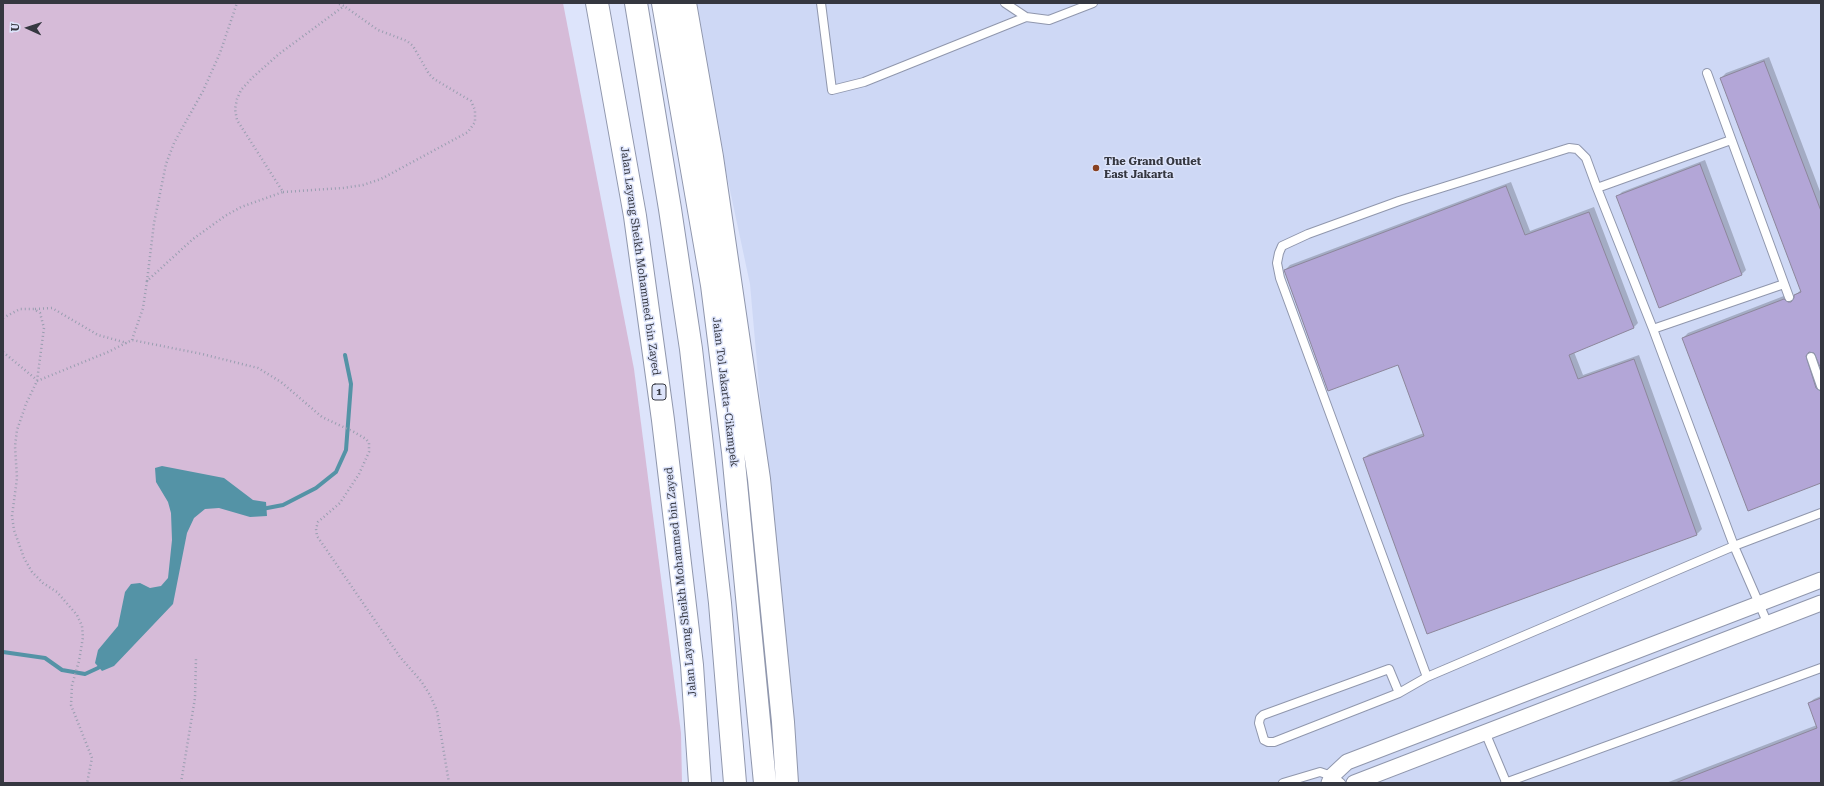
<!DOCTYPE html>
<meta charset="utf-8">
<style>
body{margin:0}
#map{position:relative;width:1824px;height:786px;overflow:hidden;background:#dde4fb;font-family:"Roboto Serif",serif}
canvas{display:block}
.frame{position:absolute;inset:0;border:4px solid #353740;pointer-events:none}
.north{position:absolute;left:8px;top:8px;width:40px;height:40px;-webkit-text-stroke:3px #dde4fb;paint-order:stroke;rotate:273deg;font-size:11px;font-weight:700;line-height:16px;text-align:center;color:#353740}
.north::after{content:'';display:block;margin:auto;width:14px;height:18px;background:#353740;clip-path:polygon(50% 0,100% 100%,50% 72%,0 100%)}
</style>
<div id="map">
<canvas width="1824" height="786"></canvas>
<div class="frame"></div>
<div class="north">U</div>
</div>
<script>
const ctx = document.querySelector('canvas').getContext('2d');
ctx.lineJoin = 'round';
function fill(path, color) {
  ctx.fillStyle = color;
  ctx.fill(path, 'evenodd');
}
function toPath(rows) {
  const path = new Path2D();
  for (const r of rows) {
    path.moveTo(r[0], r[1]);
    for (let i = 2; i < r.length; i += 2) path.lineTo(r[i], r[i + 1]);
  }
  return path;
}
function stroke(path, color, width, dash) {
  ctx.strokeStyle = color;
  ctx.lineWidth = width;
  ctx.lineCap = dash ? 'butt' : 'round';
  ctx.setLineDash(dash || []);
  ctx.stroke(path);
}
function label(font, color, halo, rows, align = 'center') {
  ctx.font = font + ' "Roboto Serif",serif';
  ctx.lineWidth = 3;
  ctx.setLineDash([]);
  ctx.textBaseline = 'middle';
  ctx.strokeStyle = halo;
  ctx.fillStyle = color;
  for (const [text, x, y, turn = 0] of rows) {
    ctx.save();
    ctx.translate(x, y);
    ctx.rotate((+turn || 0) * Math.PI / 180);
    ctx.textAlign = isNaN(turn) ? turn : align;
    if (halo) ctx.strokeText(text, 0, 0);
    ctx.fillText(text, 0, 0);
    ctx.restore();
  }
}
const built = toPath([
 [690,3,1821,3,1821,783,794,783,750,284]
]);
const green = toPath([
 [3,3,563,3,634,369,681,733,682,783,3,783]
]);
const water = toPath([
 [162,466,224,478,253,500,266,502,267,516,250,517,219,508,205,509,194,518,187,533,173,604,114,666,102,671,95,663,98,650,118,626,125,592,131,584,140,583,150,588,161,586,168,578,172,540,171,513,168,502,156,482,155,468]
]);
const shadow = toPath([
 [1769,57,1821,194,1821,366,1817,354,1811,351,1810,353,1821,384,1821,481,1683,338,1688,333,1789,294,1795,298,1795,295,1801,290,1721,78,1726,73],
 [1705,160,1746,270,1742,274,1618,196,1622,192],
 [1511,182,1530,231,1594,207,1638,323,1633,328,1574,352,1583,375,1639,355,1702,529,1697,534,1427,633,1364,458,1369,454,1424,433,1398,364,1285,270,1290,265],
 [1821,696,1821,783,1666,783,1817,725,1809,703,1814,699]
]);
const stream = toPath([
 [262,509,283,505,316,488,336,472,346,450,351,384,345,355],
 [3,652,45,658,62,670,85,674,98,668,103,664]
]);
const building = toPath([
 [1764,61,1821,211,1821,369,1814,353,1809,352,1806,356,1816,388,1821,391,1821,483,1748,511,1682,338,1784,299,1788,302,1791,302,1794,298,1794,295,1801,292,1720,78,1764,61],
 [1700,164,1742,275,1659,308,1616,196,1700,164],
 [1506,186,1525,235,1589,212,1634,328,1569,355,1578,379,1634,359,1697,535,1427,634,1363,458,1424,436,1398,365,1328,391,1284,270,1506,186],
 [1821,698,1821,783,1675,783,1817,728,1808,703,1821,698]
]);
const path = toPath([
 [283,192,343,188,363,185,381,179,468,132,475,122,475,110,471,101,434,79,429,74,413,46,407,41,378,30,344,6],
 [147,281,154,223,166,164,174,143,203,91,220,53,237,3],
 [35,309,52,308,98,335,127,343],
 [3,318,20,309,34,309,40,313,44,328,37,381,26,404,17,430,15,446,17,478,12,516,14,530,24,558,32,572,43,583,57,592,77,615,82,626,83,637,79,661,72,685,71,705,92,758,87,783],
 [132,340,143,308,147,281,193,239,225,216,241,207,283,192,237,120,235,109,237,99,241,90,252,78,279,54,344,6,337,3],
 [3,352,37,380],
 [37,381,108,352,132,340,202,354,258,368,281,382,322,417,354,432,366,439,369,443,369,452,359,474,340,503,318,522,316,529,317,536,400,657,421,681,430,695,437,711,449,783],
 [181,783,195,698,196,659]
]);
const service = toPath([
 [821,3,832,90,864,82,1026,17],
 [1005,3,1026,17,1049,20,1093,3],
 [1707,73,1789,297],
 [1731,140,1597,188,1653,329,1734,546,1767,622],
 [1597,188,1586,158,1577,149,1569,148,1399,201,1308,234,1282,246,1279,253,1277,263,1280,278,1427,677,1734,546,1821,513],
 [1653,329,1784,284],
 [1811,357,1821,386],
 [1399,693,1389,669,1263,715,1260,718,1259,723,1264,740,1268,742,1274,742,1399,693,1427,677],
 [1485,732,1506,782],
 [1283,783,1320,772,1332,776,1341,783],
 [1505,783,1821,668]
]);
const minor = toPath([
 [1329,783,1332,776,1347,762,1821,580],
 [1354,783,1821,603]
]);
const motorway = toPath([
 [597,3,635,216,663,420,692,665,700,783],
 [636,3,670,209,691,349,720,603,735,783],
 [663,3,712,285,733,452,765,783],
 [685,3,712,157,759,479,783,722,787,783]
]);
const markers = [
 [1096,168,4,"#884021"]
];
const shields = [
 [659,392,14]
];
const shieldNames = [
 ["1",659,392]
];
const poiNames = [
 ["The Grand Outlet",1104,162],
 ["East Jakarta",1104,175]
];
const streetNames = [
 ["Jalan Layang Sheikh Mohammed bin Zayed",640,261,82],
 ["Jalan Tol Jakarta–Cikampek",725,392,83],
 ["Jalan Layang Sheikh Mohammed bin Zayed",681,582,-96]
];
fill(built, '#ced8f5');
fill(green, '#d6bbd8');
fill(water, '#5493a6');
fill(shadow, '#0003');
stroke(stream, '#5493a6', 4);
fill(building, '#b3a6d7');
stroke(building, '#8d879c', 1);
stroke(service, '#9097ad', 10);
stroke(minor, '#9097ad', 17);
stroke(motorway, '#9097ad', 24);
stroke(path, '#999eb0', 2.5, [1, 3]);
stroke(service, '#fff', 8);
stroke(minor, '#fff', 15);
stroke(motorway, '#fff', 22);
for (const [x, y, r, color] of markers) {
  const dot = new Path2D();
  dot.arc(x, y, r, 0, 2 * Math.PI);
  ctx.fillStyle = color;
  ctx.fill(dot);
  stroke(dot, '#dde4fb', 1.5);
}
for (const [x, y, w] of shields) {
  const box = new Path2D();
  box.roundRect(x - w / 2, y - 8, w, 16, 3);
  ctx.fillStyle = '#dde4fb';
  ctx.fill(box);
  stroke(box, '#353740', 1);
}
label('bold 10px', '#353740', null, shieldNames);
label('bold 11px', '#353740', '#dde4fb', poiNames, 'left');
label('11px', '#353740', '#dde4fb', streetNames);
</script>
